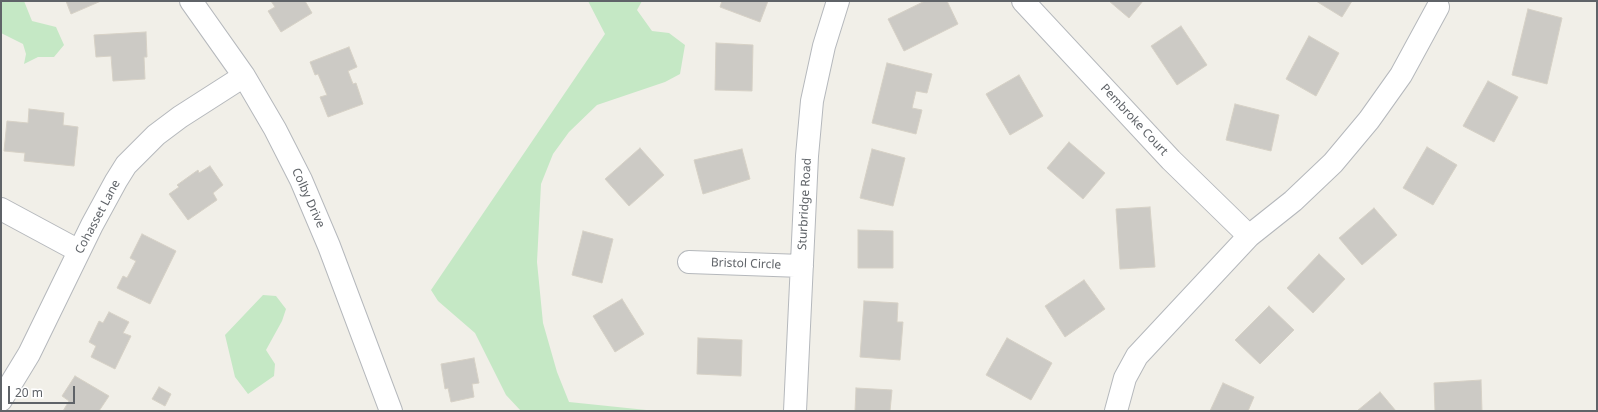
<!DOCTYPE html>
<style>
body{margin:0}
#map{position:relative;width:1598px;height:412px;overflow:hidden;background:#f1efe8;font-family:"Noto Sans",sans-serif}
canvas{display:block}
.frame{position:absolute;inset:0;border:2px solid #5f6368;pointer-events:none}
.scale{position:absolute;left:8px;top:386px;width:67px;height:18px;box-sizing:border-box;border:2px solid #5f6368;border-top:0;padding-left:5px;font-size:12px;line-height:14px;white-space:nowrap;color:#5f6368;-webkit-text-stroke:3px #fff;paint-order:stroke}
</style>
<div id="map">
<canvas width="1598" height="412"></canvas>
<div class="frame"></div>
<div class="scale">20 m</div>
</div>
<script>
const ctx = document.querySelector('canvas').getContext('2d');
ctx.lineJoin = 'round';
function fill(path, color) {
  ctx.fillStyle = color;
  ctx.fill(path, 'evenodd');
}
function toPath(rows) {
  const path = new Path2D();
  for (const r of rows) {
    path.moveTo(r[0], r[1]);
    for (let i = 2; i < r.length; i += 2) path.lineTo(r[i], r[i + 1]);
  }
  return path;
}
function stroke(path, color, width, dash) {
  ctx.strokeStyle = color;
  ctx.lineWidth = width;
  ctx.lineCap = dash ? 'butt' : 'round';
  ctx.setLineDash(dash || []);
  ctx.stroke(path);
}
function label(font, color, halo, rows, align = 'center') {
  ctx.font = font + ' "Noto Sans",sans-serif';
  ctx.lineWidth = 4;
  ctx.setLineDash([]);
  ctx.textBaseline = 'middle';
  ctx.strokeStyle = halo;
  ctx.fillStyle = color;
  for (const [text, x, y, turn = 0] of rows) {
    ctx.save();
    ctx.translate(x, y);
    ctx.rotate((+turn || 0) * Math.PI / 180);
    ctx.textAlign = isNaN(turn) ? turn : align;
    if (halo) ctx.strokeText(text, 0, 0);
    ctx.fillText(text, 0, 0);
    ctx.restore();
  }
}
const green = toPath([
 [1,1,24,1,32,21,56,27,64,45,54,57,38,57,24,64,26,54,23,44,1,33],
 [588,1,642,1,637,10,652,31,669,33,685,45,680,74,665,82,597,105,569,132,553,154,541,184,537,262,543,323,557,372,569,402,656,411,521,411,506,395,475,333,438,301,431,290,605,34],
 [263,295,276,296,286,309,282,321,266,350,275,364,274,376,248,394,235,377,225,335]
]);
const building = toPath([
 [66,1,101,1,71,14,66,1],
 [271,1,305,1,312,13,281,32,268,11,275,7,271,1],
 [722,1,768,1,760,22,720,7,722,1],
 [925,1,947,1,958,24,904,51,888,19,925,1],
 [1109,1,1143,1,1129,18,1109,1],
 [1316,1,1352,1,1342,17,1316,1],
 [1528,9,1562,18,1547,84,1512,75,1528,9],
 [1181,26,1207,65,1177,85,1151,46,1181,26],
 [146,32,147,57,144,57,145,79,113,81,111,56,96,57,94,35,146,32],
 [1309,36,1339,53,1316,96,1286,79,1309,36],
 [716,43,753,45,752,91,715,90,716,43],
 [349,47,357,67,348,71,353,84,356,83,363,104,328,117,320,97,327,95,318,74,315,75,310,62,349,47],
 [887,63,932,74,927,93,916,91,912,108,922,110,916,134,872,123,887,63],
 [1019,75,1043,116,1010,135,986,94,1019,75],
 [1488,81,1518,97,1494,142,1463,126,1488,81],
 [1235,104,1279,115,1271,151,1226,140,1235,104],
 [29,109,64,113,63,125,78,127,74,166,24,161,25,153,4,151,7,121,28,123,29,109],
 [1069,142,1105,173,1083,199,1047,168,1069,142],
 [1427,147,1457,165,1433,205,1403,188,1427,147],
 [640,148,664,175,629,206,605,179,640,148],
 [742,149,750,179,703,194,694,160,742,149],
 [872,149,905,158,893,206,860,198,872,149],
 [210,166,223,185,213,193,217,200,188,220,169,194,179,187,177,185,198,170,199,173,210,166],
 [1150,207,1155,267,1120,269,1116,209,1150,207],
 [1374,208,1397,235,1362,265,1339,238,1374,208],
 [858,230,893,231,893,268,858,268,858,230],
 [583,231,613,239,602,283,572,275,583,231],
 [142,234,176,251,150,304,117,288,123,276,127,278,136,261,130,258,142,234],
 [1319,254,1345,279,1313,313,1287,288,1319,254],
 [1084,280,1105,309,1065,337,1045,306,1084,280],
 [622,299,644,334,615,352,593,316,622,299],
 [864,301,898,303,897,322,903,322,900,360,860,357,864,301],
 [1269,306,1294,330,1260,364,1235,340,1269,306],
 [109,312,129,322,123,333,131,336,115,369,91,357,96,346,89,342,99,321,103,323,109,312],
 [698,338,742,340,741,376,697,374,698,338],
 [1007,338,1052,363,1031,400,986,375,1007,338],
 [474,358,479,383,472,384,474,397,451,402,448,388,445,389,441,364,474,358],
 [75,376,109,396,99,411,63,411,69,401,62,396,75,376],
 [1481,380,1482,411,1435,411,1434,383,1481,380],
 [1223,383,1254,397,1248,411,1210,411,1223,383],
 [159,387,171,394,165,406,152,399,159,387],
 [856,388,892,390,890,411,855,411,856,388],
 [1380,392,1396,411,1357,411,1380,392]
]);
const minor = toPath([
 [191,1,244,76,275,129,301,180,329,246,391,411],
 [1023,1,1171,160,1249,236],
 [1,209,79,251],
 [689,262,802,266],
 [1,400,29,354,92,225,116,181,126,165,156,135,180,117,244,76],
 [795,411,807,156,812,101,824,46,838,1],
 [1116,411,1125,378,1137,356,1249,236,1293,201,1333,163,1369,120,1401,75,1438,7]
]);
const streetNames = [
 ["Pembroke Court",1134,120,47],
 ["Colby Drive",308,198,66],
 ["Sturbridge Road",805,204,-87],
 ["Cohasset Lane",98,217,-62],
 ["Bristol Circle",746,264,2]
];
fill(green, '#c5e8c5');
fill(building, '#cccac5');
stroke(building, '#d6d1c6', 1);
stroke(minor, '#b5b8bc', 24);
stroke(minor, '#fff', 22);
label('12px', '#5f6368', '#fff', streetNames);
</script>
